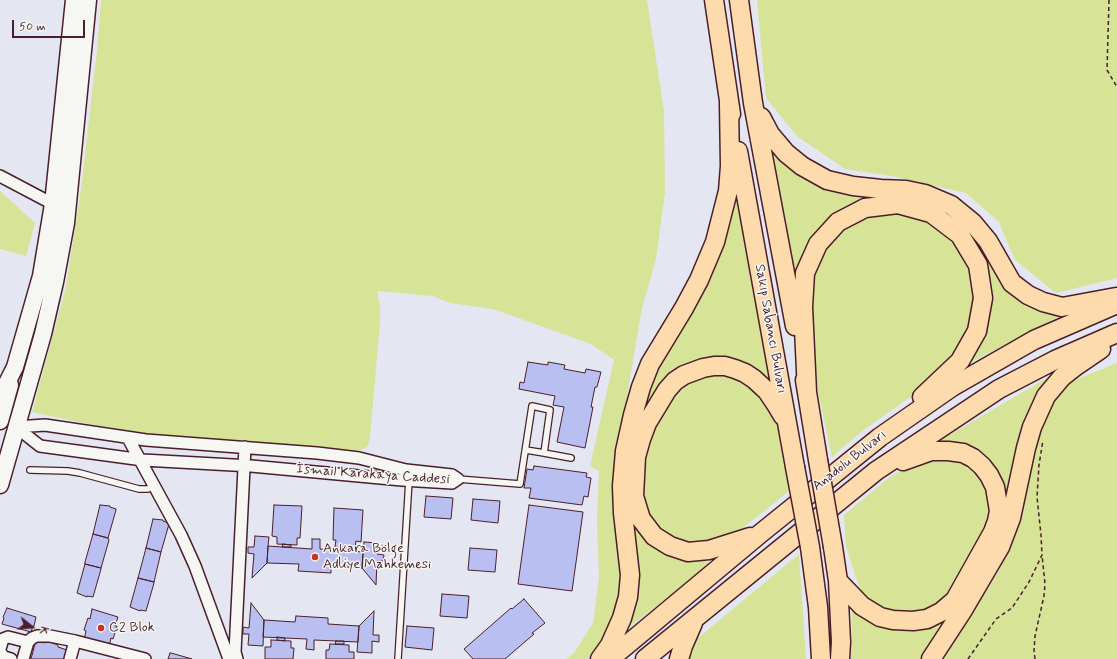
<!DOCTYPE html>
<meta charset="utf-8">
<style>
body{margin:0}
#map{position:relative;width:1117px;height:659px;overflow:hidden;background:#e4e6f2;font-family:Mynerve,sans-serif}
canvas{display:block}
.north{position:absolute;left:12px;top:607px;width:40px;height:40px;-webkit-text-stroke:3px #f6f6f2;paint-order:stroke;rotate:107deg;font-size:11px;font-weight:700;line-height:16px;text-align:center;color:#4a1f2b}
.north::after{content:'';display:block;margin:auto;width:14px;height:18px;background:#4a1f2b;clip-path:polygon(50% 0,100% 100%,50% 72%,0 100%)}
.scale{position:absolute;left:12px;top:20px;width:73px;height:18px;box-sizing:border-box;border:2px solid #4a1f2b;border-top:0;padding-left:5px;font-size:12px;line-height:14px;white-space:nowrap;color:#4a1f2b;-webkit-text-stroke:3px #f6f6f2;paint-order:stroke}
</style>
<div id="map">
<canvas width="1117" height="659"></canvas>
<div class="north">K</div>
<div class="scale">50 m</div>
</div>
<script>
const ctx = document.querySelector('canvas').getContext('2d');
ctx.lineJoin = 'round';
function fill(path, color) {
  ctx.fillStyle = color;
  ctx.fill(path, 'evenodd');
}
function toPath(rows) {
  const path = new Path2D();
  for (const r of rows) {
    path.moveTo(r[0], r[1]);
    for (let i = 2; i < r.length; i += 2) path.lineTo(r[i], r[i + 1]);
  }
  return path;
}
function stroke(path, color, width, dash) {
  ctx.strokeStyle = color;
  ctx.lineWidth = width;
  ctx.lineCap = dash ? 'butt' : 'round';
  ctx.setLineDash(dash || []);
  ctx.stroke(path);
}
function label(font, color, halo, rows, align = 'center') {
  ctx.font = font + ' Mynerve,sans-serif';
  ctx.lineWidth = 3;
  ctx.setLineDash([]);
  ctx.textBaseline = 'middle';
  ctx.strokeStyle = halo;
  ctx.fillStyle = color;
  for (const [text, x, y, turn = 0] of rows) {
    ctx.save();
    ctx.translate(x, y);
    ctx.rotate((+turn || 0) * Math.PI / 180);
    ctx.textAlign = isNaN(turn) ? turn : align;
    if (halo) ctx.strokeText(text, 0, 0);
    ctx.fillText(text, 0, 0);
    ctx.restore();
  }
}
const green = toPath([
 [101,0,647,0,664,111,665,192,656,259,642,308,616,461,617,535,622,588,607,633,587,659,567,659,574,653,593,623,599,578,597,521,599,471,590,466,614,360,591,344,493,309,450,303,433,296,377,291,380,306,380,322,370,437,368,446,361,450,352,451,151,434,83,423,32,412,66,287,81,190,97,50],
 [757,0,1117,0,1117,278,1056,293,1015,260,999,222,966,193,892,176,845,169,797,136,766,98],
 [770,144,791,164,932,201,968,226,1002,272,1070,311,964,366,975,353,986,329,992,307,989,282,947,219,857,208,797,283],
 [738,177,778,394,712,362,653,400,632,508,680,556,712,563,628,628,636,587,628,477,643,397],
 [0,191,35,223,26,256,0,249],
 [887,212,923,218,952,236,970,267,978,293,974,327,954,361,916,393,862,431,832,457,814,373,809,273,831,240,856,221],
 [1117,363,1117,659,944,659,999,571,1023,514,1029,463,1043,413,1060,386],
 [716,372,739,378,759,391,778,422,787,462,789,491,739,531,706,547,673,543,654,527,641,505,644,449,669,396,694,378],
 [1057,372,1045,390,1027,426,1006,526,1001,541,981,575,926,659,851,659,852,607,857,606,867,615,887,625,915,630,941,622,959,604,978,576,999,540,1005,521,1003,494,997,478,988,464,964,447,934,444],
 [923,458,960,461,980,477,991,499,992,521,960,587,926,617,877,609,861,593,846,546,844,515,890,477],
 [799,554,806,659,689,659,698,638]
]);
const building = toPath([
 [528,362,548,365,548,362,565,365,564,369,585,373,586,369,601,372,597,387,595,387,591,407,593,407,585,448,557,442,564,407,553,405,555,396,519,389,520,382,524,383,528,362],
 [534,466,587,473,586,477,591,478,588,497,584,496,582,505,529,498,531,488,524,488,527,469,533,470,534,466],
 [426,496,453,498,451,519,424,517,426,496],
 [473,499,500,501,498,523,471,520,473,499],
 [100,505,110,506,110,507,116,509,116,510,108,538,93,534,100,505],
 [274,505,302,506,300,538,297,538,297,545,277,544,277,537,272,536,274,505],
 [529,505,583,512,572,591,518,584,529,505],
 [334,508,363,510,361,542,356,541,355,548,335,547,336,540,333,540,334,508],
 [153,519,163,520,163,521,169,523,169,524,161,552,146,548,153,519],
 [93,534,108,538,109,540,101,568,85,564,85,562,93,534],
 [255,536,269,537,268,546,267,563,252,578,254,554,248,553,248,547,254,547,255,536],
 [312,539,320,539,320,549,363,552,362,568,331,566,331,573,298,571,299,564,267,563,268,546,312,549,312,539],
 [364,542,378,543,377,554,384,555,383,561,377,561,376,585,362,568,364,542],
 [283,544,291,545,291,547,282,547,283,544],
 [341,547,349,548,349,551,341,550,341,547],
 [146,548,161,552,154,582,138,578,146,548],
 [470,548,497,550,495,572,468,570,470,548],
 [85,564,101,568,101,569,93,597,87,596,87,597,77,593,85,564],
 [138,578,154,582,154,583,146,611,140,610,140,611,130,607,138,578],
 [442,594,469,596,467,618,440,616,442,594],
 [524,599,545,623,532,633,534,634,505,659,473,659,464,649,511,608,512,609,524,599],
 [251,603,264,620,263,646,248,645,249,634,243,634,243,627,249,628,251,603],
 [7,608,36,617,34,626,33,626,31,632,2,624,4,618,3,617,7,608],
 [92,609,118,617,115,626,117,626,113,639,111,638,109,647,84,640,86,631,84,630,88,618,90,619,92,609],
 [374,611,373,635,379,635,379,642,372,641,372,653,357,652,359,626,374,611],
 [296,616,328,618,328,624,359,626,358,642,314,640,314,650,306,649,307,639,263,637,264,620,295,622,296,616],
 [407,626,434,628,432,650,405,647,407,626],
 [277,637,285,638,285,641,277,640,277,637],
 [36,640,45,643,46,641,58,645,58,647,67,650,64,659,31,659,36,640],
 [271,640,291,641,291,648,294,648,293,659,265,659,265,647,271,647,271,640],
 [336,641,344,641,344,644,335,644,336,641],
 [330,644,349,645,349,652,354,652,354,659,326,659,326,650,329,650,330,644],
 [170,653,171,653,192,659,168,659,170,653]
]);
const path = toPath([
 [1109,0,1107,70,1117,87],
 [968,659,996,619,1012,608,1029,582,1042,555,1041,535,1037,497,1039,465,1043,440],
 [1035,659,1034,651,1035,636,1044,596,1045,584,1042,555]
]);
const lane = toPath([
 [544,453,571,458],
 [30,470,68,471,80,473,139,489,148,489,154,485],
 [458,479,520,484,532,406,550,410,544,453,526,450],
 [398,659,409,480]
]);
const street = toPath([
 [0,176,53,204],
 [45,425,146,440,317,453,359,458,406,470,452,475,458,479,452,483,402,480,251,466,143,460,40,446,16,427,45,425],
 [128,438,181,535,195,566,229,659],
 [0,649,3,639,8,637,28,642],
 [0,652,4,657,11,659],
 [23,659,28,642,32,638,37,636,50,636,75,641,145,659],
 [70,659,75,641],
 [237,659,235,652,245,447]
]);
const secondary = toPath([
 [0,395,3,391,15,367,41,276,53,204,74,0],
 [0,421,10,385],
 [0,485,43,334,55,282,66,223,88,0]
]);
const primary = toPath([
 [714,0,731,114],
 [739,0,753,103,795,326],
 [761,117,770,134,786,153,802,166,827,180,853,186,881,189,906,190,925,194,951,205,973,223,988,241,1012,283,1028,295,1043,302,1062,307,1116,297],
 [738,151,795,467],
 [805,380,818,460],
 [807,392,803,307,805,273,818,244,838,222,865,208,898,204,931,213,960,235,978,265,983,298,977,331,960,361,922,397],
 [750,537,709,550,688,552,670,546,654,536,641,519,634,496,636,457,641,439,647,423,667,390,675,381,684,375,703,368,714,366,725,366,735,369,745,373,754,379,767,391,777,406,783,416],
 [810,547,818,607,821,659],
 [833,547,838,581,841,642,840,659],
 [838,581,862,606,880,617,893,620,913,621,927,619,941,612,955,600,993,532,997,521,999,511,995,487,989,475,982,466,973,458,963,453,948,451,931,451,903,461],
 [600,659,610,645,622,618,628,597,630,575,623,513,622,486,625,451,633,415,641,387,650,364,684,308,699,280,715,242,728,191,730,166,729,103],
 [610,659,761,533,880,437,952,387,1034,340,1117,304],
 [645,659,876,471,999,389,1055,360,1117,333],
 [679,659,683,646,693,623],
 [931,659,963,610,1000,547,1011,518,1026,448,1032,427,1046,396,1062,377,1076,366,1101,349]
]);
const primaryBridge = toPath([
 [818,460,833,547],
 [795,467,810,547]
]);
const markers = [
 [315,557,4,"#c8321e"],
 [101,628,4,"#c8321e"]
];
const streetNames = [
 ["Sakıp Sabancı Bulvarı",770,329,80],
 ["Anadolu Bulvarı",850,461,-38],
 ["İsmail Karakaya Caddesi",373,475,4]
];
const poiNames = [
 ["Ankara Bölge",323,549],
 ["Adliye Mahkemesi",323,565],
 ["C2 Blok",109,628]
];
fill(green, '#d7e396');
fill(building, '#babff1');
stroke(building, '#4a1f2b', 1);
stroke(lane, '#4a1f2b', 8);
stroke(street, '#4a1f2b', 14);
stroke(secondary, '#4a1f2b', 19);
stroke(primary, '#4a1f2b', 21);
stroke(path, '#4a1f2b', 1.5, [4, 3]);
stroke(lane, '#f6f6f2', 5.5);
stroke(street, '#f6f6f2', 11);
stroke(secondary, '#f6f6f2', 16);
stroke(primary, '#fedbac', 18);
stroke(primaryBridge, '#4a1f2b', 21, []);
stroke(primaryBridge, '#fedbac', 18);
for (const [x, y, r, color] of markers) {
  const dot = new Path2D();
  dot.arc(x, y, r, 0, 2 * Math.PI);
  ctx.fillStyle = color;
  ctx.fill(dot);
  stroke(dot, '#f6f6f2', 1.5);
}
label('14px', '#4a1f2b', '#f6f6f2', streetNames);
label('14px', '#4a1f2b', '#f6f6f2', poiNames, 'left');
</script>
